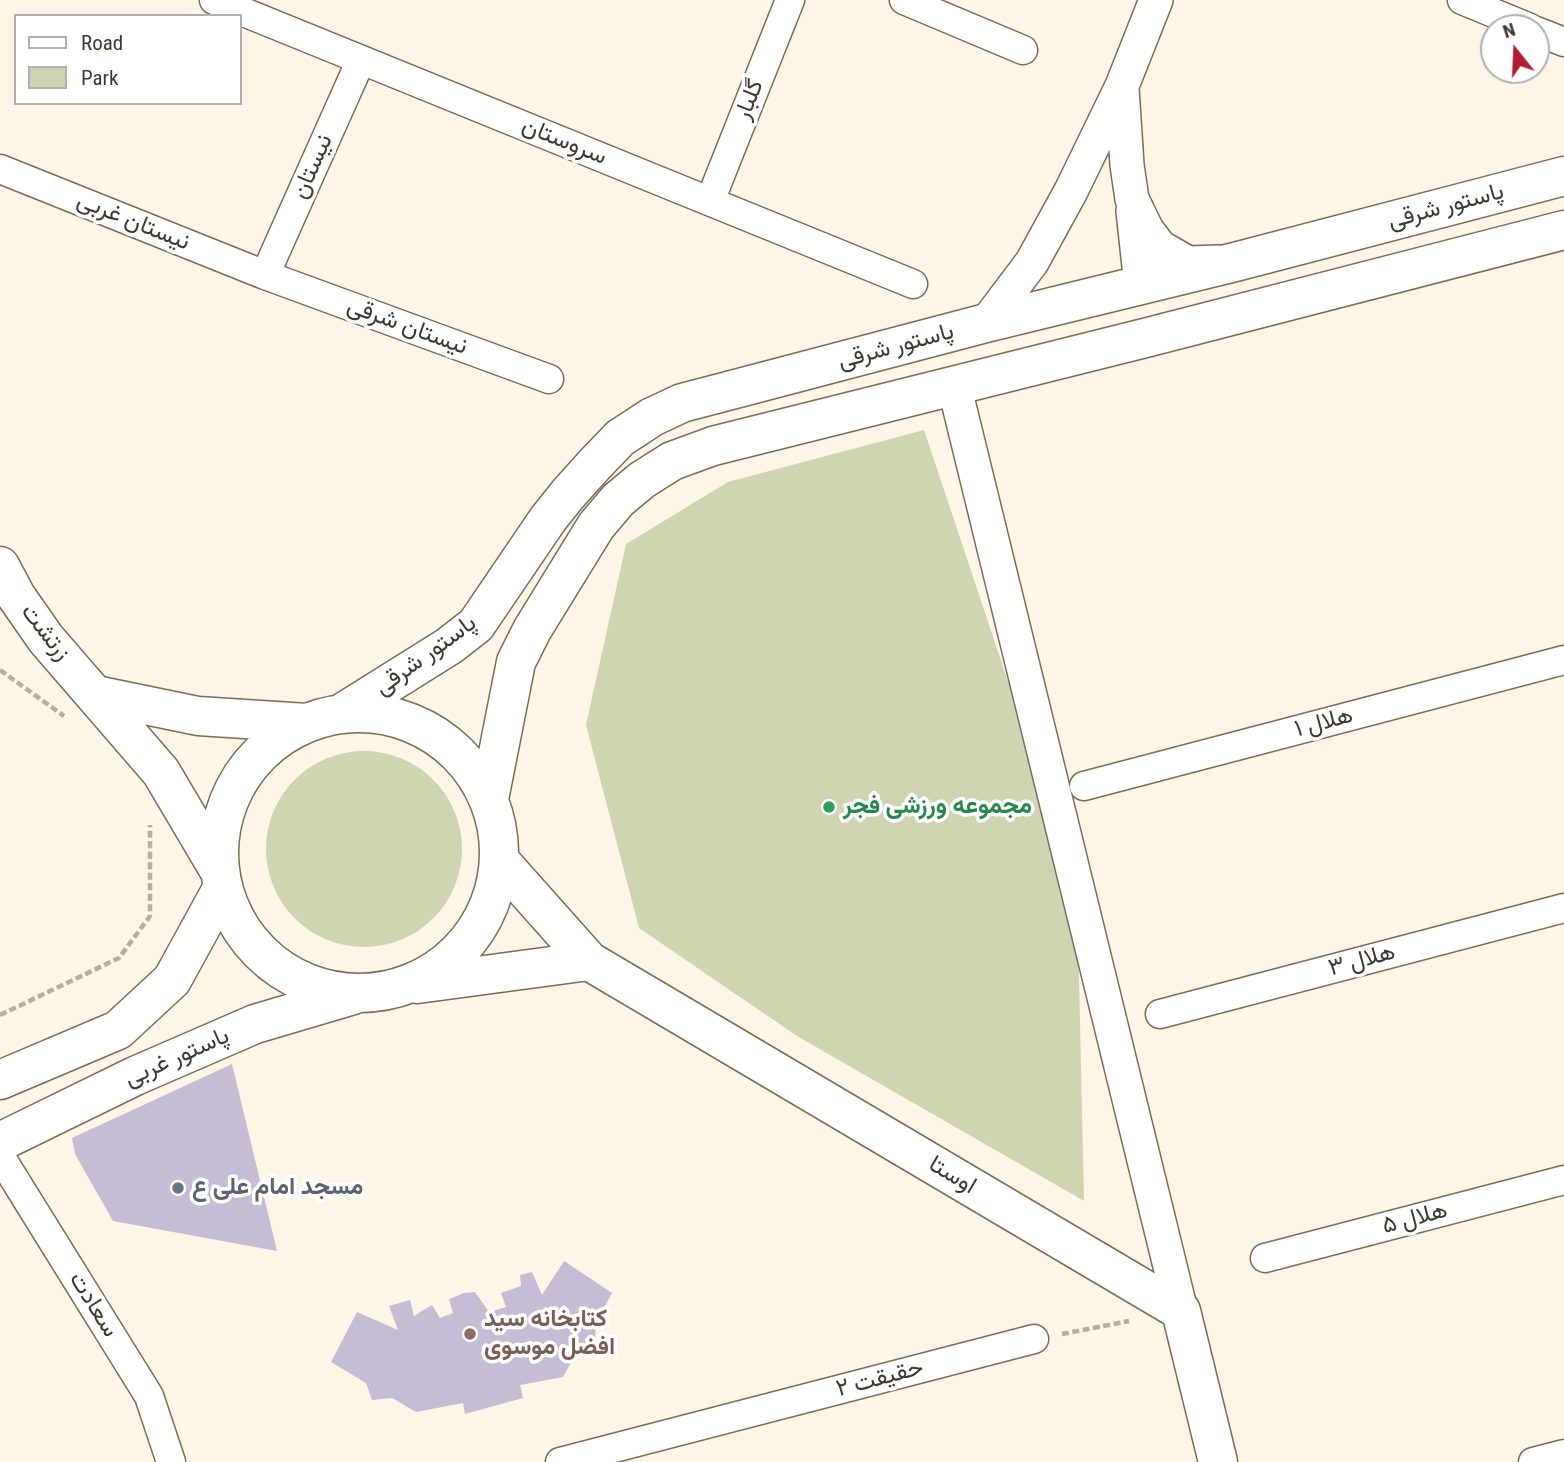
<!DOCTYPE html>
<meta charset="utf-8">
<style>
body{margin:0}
#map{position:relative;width:1564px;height:1462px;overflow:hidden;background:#fdf5e6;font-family:"Roboto Condensed",sans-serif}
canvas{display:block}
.legend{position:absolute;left:14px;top:14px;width:228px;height:91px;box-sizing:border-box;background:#fff;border:2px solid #b2b0ac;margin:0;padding:9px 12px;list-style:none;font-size:21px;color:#3e392f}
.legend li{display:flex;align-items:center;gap:14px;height:35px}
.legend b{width:35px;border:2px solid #b2b0ac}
.north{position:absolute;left:1480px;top:14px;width:70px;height:70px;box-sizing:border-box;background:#fff;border:2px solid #b2b0ac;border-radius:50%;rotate:342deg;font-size:19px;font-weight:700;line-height:28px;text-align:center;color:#3e392f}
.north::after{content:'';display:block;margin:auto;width:24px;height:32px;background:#b01d34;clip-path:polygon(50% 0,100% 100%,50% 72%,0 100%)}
</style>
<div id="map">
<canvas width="1564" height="1462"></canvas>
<ul class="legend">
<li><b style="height:9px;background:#fff"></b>Road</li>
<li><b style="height:19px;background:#cfd4b1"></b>Park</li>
</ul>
<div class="north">N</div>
</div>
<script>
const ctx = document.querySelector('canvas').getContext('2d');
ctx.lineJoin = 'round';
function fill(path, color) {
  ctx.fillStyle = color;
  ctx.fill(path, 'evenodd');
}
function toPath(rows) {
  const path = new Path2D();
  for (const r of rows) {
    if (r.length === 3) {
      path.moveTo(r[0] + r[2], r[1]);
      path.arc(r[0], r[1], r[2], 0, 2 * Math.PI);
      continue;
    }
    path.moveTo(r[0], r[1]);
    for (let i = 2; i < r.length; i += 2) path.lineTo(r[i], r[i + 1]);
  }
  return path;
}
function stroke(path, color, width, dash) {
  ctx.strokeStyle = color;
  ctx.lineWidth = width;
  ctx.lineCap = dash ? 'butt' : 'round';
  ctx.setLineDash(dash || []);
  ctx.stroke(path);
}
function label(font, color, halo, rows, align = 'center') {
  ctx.font = font + ' "Roboto Condensed",Vazirmatn,sans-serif';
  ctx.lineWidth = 7;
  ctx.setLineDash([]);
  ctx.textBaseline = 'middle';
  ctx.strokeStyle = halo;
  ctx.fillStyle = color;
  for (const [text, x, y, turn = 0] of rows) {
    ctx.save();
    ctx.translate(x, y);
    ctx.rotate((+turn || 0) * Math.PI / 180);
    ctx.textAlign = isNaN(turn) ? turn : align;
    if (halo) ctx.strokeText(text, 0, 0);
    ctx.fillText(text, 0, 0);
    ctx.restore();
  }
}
const green = toPath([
 [924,430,1077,888,1084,1201,797,1036,639,928,586,725,626,544,728,482],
 [364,849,98]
]);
const building = toPath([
 [232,1064,277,1251,113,1221,75,1154,72,1138],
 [564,1261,612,1293,596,1323,595,1339,580,1347,563,1377,520,1385,523,1398,465,1414,463,1403,416,1412,392,1398,372,1400,366,1383,331,1362,357,1312,398,1330,389,1306,410,1300,414,1316,432,1305,440,1318,453,1313,449,1299,464,1293,475,1292,489,1312,506,1307,501,1293,521,1286,520,1275,532,1272,542,1295]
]);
const path = toPath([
 [0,670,64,716],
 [0,1015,119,958,150,916,150,825],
 [1062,1334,1129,1321]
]);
const minor = toPath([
 [214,0,913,284],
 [904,0,1023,50],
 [1462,0,1530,28],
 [1536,31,1564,42],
 [0,169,265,275,549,379],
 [710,201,790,0],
 [265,275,361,60],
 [1084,786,1564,660],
 [1160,1014,1564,908],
 [0,1156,149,1396,171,1462],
 [1265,1258,1564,1180],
 [560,1462,1034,1339],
 [1533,1462,1564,1454]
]);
const tertiary = toPath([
 [1122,88,1127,165,1132,199,1147,230,1160,247,1188,263,1218,262],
 [1133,211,1141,285],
 [986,323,1032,262,1071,191,1122,86,1156,0],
 [954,385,1181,1311]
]);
const secondary = toPath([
 [0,566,16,596,46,639,161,772,219,870],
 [96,695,198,716,307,723],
 [342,713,449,646,476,625,548,519,568,494,595,464,620,438,652,417,682,403,986,323,1235,262,1564,176],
 [359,853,140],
 [489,799,516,662,532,630,596,526,618,500,642,480,672,461,713,446,1145,338,1564,230],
 [500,861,589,961,1181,1311,1218,1462],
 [417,984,589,961],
 [0,1080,118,1030,172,980,223,887],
 [0,1142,135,1076,255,1024,353,995]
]);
const markers = [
 [829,807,7,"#2e9e5b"],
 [178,1188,7,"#6b7280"],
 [470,1334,7,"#8d6e63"]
];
const streetNames = [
 ["گلبار",750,100,-68],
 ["سروستان",564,142,22],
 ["نیستان",313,167,-66],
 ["پاستور شرقی",1446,207,-15],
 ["نیستان غربی",133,222,22],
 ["نیستان شرقی",407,327,20],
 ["پاستور شرقی",896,347,-15],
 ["زرتشت",45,633,52],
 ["پاستور شرقی",426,656,-36],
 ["هلال ۱",1324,723,-15],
 ["هلال ۳",1362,961,-15],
 ["پاستور غربی",177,1058,-24],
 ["اوستا",952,1176,31],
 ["هلال ۵",1415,1219,-15],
 ["سعادت",93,1305,58],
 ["حقیقت ۲",880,1379,-15]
];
const leisureNames = [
 ["مجموعه ورزشی فجر",843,807]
];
const worshipNames = [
 ["مسجد امام علی ع",192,1188]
];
const educationNames = [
 ["کتابخانه سید",484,1320],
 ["افضل موسوی",484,1348]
];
fill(green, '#cfd4b1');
fill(building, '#c7bcd5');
stroke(minor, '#786d57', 31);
stroke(tertiary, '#786d57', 36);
stroke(secondary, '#786d57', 41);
stroke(path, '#b5aea1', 4.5, [7, 3.5]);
stroke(minor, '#fff', 28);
stroke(tertiary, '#fff', 33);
stroke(secondary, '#fff', 38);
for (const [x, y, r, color] of markers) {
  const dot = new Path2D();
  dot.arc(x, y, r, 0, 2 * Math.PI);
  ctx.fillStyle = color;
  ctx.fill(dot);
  stroke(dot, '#fff', 2.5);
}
label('24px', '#3e392f', '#fff', streetNames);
label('bold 24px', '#27864d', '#fff', leisureNames, 'left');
label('bold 24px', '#5b616d', '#fff', worshipNames, 'left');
label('bold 24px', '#785e54', '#fff', educationNames, 'left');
</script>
